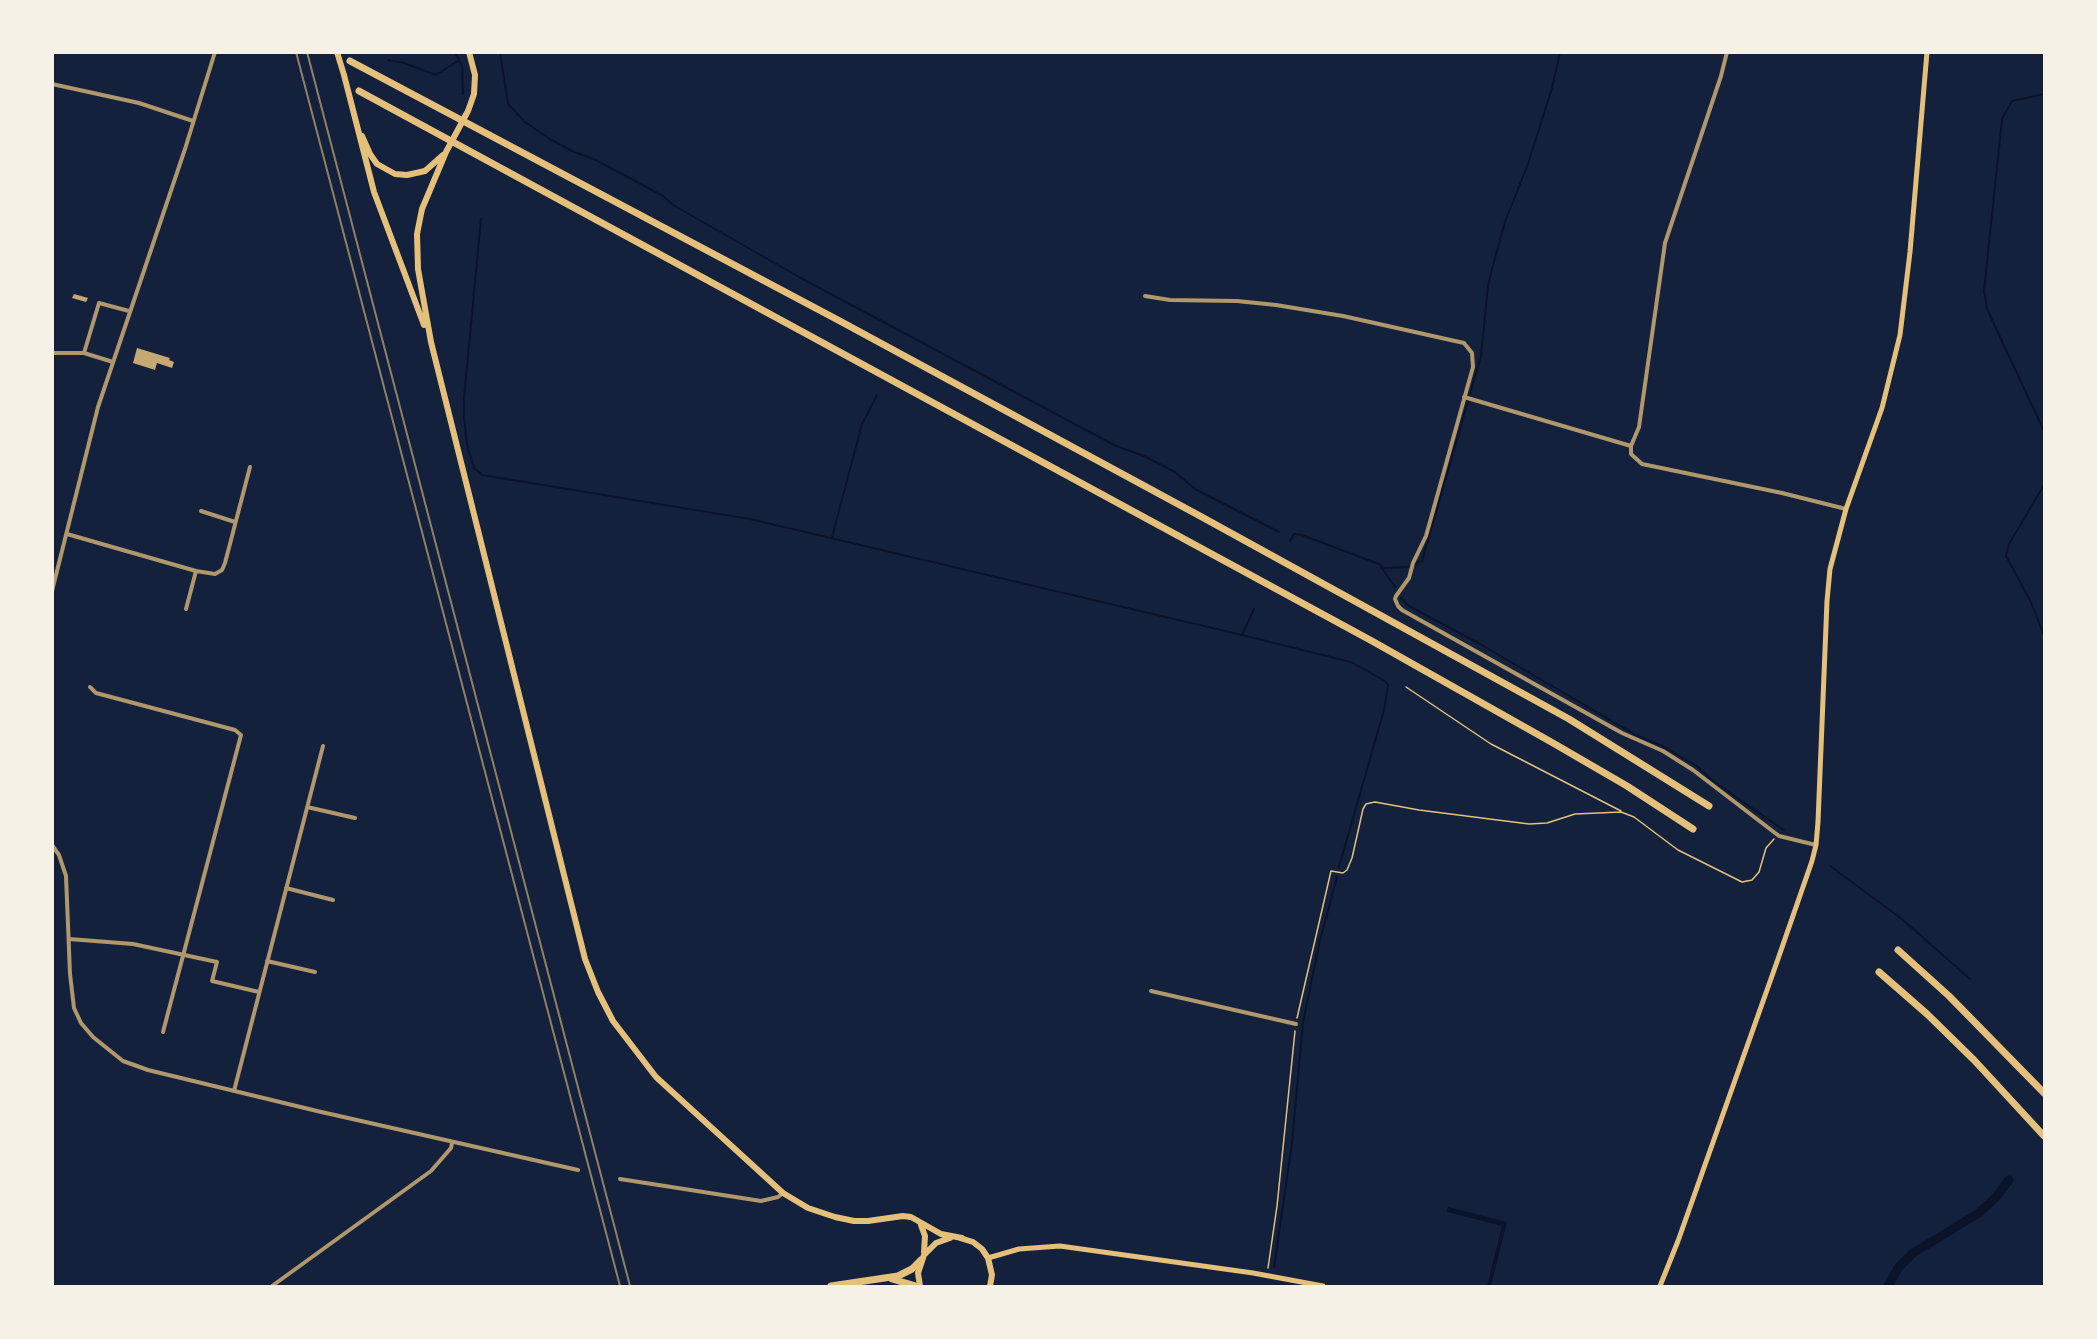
<!DOCTYPE html>
<style>
body{margin:0}
#map{position:relative;width:2097px;height:1339px;overflow:hidden;background:#14213d;font-family:"Fira Sans",sans-serif}
canvas{display:block}
.frame{position:absolute;inset:0;border:54px solid #f6f1e7;pointer-events:none}
</style>
<div id="map">
<canvas width="2097" height="1339"></canvas>
<div class="frame"></div>
</div>
<script>
const ctx = document.querySelector('canvas').getContext('2d');
ctx.lineJoin = 'round';
function fill(path, color) {
  ctx.fillStyle = color;
  ctx.fill(path, 'evenodd');
}
function toPath(rows) {
  const path = new Path2D();
  for (const r of rows) {
    path.moveTo(r[0], r[1]);
    for (let i = 2; i < r.length; i += 2) path.lineTo(r[i], r[i + 1]);
  }
  return path;
}
function stroke(path, color, width, dash) {
  ctx.strokeStyle = color;
  ctx.lineWidth = width;
  ctx.lineCap = dash ? 'butt' : 'round';
  ctx.setLineDash(dash || []);
  ctx.stroke(path);
}
const water = toPath([
 [1448,1207,1507,1222,1491,1286,1487,1286,1502,1226,1447,1212]
]);
const stream = toPath([
 [455,52,462,66,463,94],
 [500,52,508,104,525,122,550,139,572,151,596,160,663,196,673,205,799,277,1116,446,1144,456,1175,472,1195,489,1279,532],
 [388,60,404,63,436,75,459,60],
 [2044,94,2012,101,2002,119,1984,291,1987,309,2044,431],
 [481,219,464,398,464,418,467,445,474,468,482,475,750,519,1242,635],
 [2044,485,2009,544,2006,556,2030,600,2044,635],
 [832,537,862,424,877,395],
 [1290,541,1294,534,1302,535,1379,564,1384,568,1409,567,1422,561,1481,356,1488,286,1492,269,1505,222,1528,164,1552,88,1560,52],
 [1381,567,1395,587],
 [1401,598,1409,606,1480,644,1636,735,1664,747,1698,767,1714,782,1784,830],
 [1254,609,1242,635,1351,662,1385,681,1388,685,1384,710,1339,867],
 [1830,866,1902,919,1970,979],
 [1274,1267,1292,1143,1303,1022,1320,940,1337,877]
]);
const canal = toPath([
 [1888,1286,1898,1268,1913,1253,1979,1213,1996,1197,2009,1180]
]);
const building = toPath([
 [74,294,88,298,86,302,72,298],
 [137,348,170,358,169,360,174,362,172,368,157,363,155,370,133,363]
]);
const path = toPath([
 [1406,687,1491,744,1621,811],
 [1297,1018,1331,871,1343,873,1347,870,1352,858,1363,809,1366,804,1370,803,1375,802,1419,810,1529,824,1547,823,1575,814,1621,812,1634,817,1678,850,1742,882,1752,880,1759,872,1766,848,1774,839],
 [1268,1268,1277,1206,1295,1031]
]);
const minor = toPath([
 [1727,52,1721,76,1665,243,1639,427,1631,446,1631,454,1642,464,1782,493,1846,509],
 [52,84,139,103,193,121],
 [1145,296,1170,300,1237,301,1276,305,1343,316,1464,343,1472,353,1473,367,1426,536,1413,563,1409,578,1396,596,1395,599,1398,606,1402,610,1622,733,1663,751,1693,770,1779,836,1816,845],
 [52,353,84,353,113,362],
 [84,353,99,303,129,311],
 [1464,397,1631,446],
 [201,511,235,522],
 [67,534,196,571,215,574,222,570,225,563,250,467],
 [52,591,98,407,185,149,215,52],
 [186,609,196,571],
 [90,687,96,693,235,730,241,735,163,1032],
 [307,807,355,818],
 [52,845,59,855,66,876,70,974,74,1008,81,1023,93,1037,123,1061,148,1070,317,1111,578,1170],
 [286,888,333,900],
 [69,939,133,944,217,962,212,981,259,992],
 [267,961,315,972],
 [1151,991,1296,1024],
 [234,1091,323,746],
 [620,1179,761,1201,778,1197,783,1193],
 [272,1286,431,1171,451,1148,452,1143]
]);
const secondary = toPath([
 [988,1258,1019,1249,1060,1246,1253,1273,1323,1286],
 [1660,1286,1678,1241,1778,959,1812,861,1816,845,1818,822,1827,601,1830,569,1846,509,1882,408,1900,335,1910,252,1927,52]
]);
const primary = toPath([
 [337,52,344,75,374,192,424,325],
 [469,52,475,75,474,94,468,111,446,152,422,209,417,234,418,269,431,342,585,959,598,992,613,1021,656,1077,783,1193,808,1208,835,1217,854,1221,868,1221,903,1216,911,1217,941,1234,962,1238],
 [362,136,370,154,377,164,395,174,407,175,425,171,443,155],
 [921,1225,925,1236,924,1252],
 [960,1238,973,1242,982,1249,988,1258,992,1275,990,1286],
 [920,1286,918,1273,924,1255,936,1243,950,1238]
]);
const motorway = toPath([
 [350,61,838,320,1200,516,1569,719,1709,806],
 [359,91,1372,641,1553,743,1627,786,1693,829],
 [1898,950,1949,996,2044,1093],
 [1879,972,1927,1014,1974,1060,2044,1136],
 [892,1279,916,1286],
 [831,1286,898,1276,912,1269,921,1260]
]);
const rail = toPath([
 [296,52,620,1286],
 [307,52,630,1286]
]);
fill(water, '#0b132b');
stroke(stream, '#0b132b', 2);
stroke(canal, '#0b132b', 9);
fill(building, '#c6a872');
stroke(path, '#e5c07b', 1.5);
stroke(minor, '#b1986c', 4);
stroke(secondary, '#e5c07b', 5);
stroke(primary, '#e5c07b', 6);
stroke(motorway, '#e5c07b', 7);
stroke(rail, '#918062', 2);
</script>
